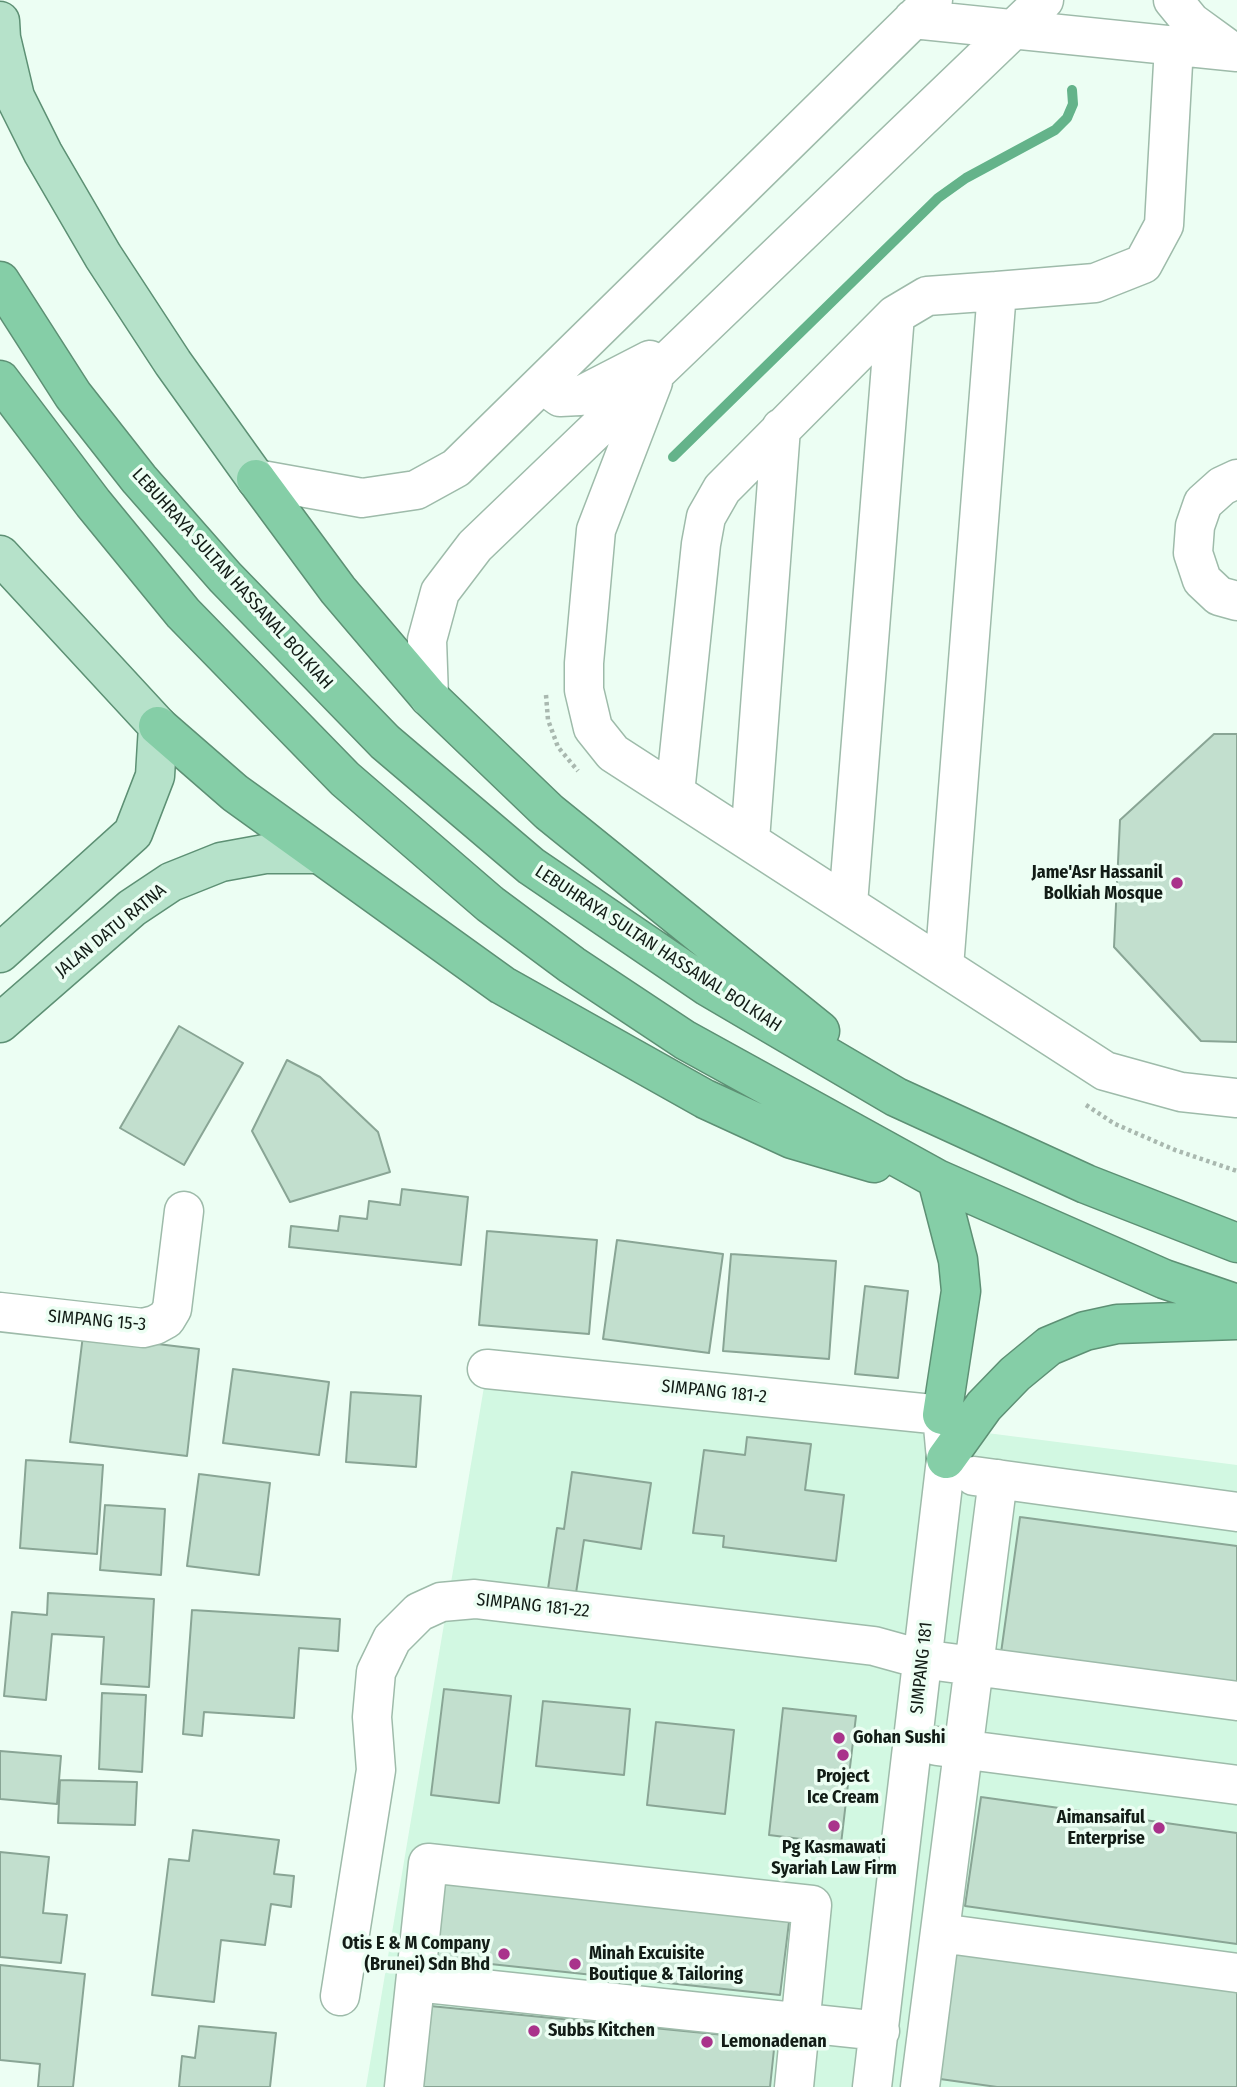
<!DOCTYPE html>
<style>
body{margin:0}
canvas{display:block;background:#ecfef3}
</style>
<canvas width="1237" height="2087"></canvas>
<script>
const ctx = document.querySelector('canvas').getContext('2d');
ctx.lineJoin = 'round';
function fill(path, color) {
  ctx.fillStyle = color;
  ctx.fill(path, 'evenodd');
}
function toPath(rows) {
  const path = new Path2D();
  for (const r of rows) {
    path.moveTo(r[0], r[1]);
    for (let i = 2; i < r.length; i += 2) path.lineTo(r[i], r[i + 1]);
  }
  return path;
}
function stroke(path, color, width, dash) {
  ctx.strokeStyle = color;
  ctx.lineWidth = width;
  ctx.lineCap = dash ? 'butt' : 'round';
  ctx.setLineDash(dash || []);
  ctx.stroke(path);
}
function label(font, color, halo, rows, align = 'center') {
  ctx.font = font + ' "Fira Sans Condensed",sans-serif';
  ctx.lineWidth = 7;
  ctx.setLineDash([]);
  ctx.textBaseline = 'middle';
  ctx.strokeStyle = halo;
  ctx.fillStyle = color;
  for (const [text, x, y, turn = 0] of rows) {
    ctx.save();
    ctx.translate(x, y);
    ctx.rotate((+turn || 0) * Math.PI / 180);
    ctx.textAlign = isNaN(turn) ? turn : align;
    if (halo) ctx.strokeText(text, 0, 0);
    ctx.fillText(text, 0, 0);
    ctx.restore();
  }
}
const built = toPath([
 [487,1369,1237,1465,1237,2087,366,2087]
]);
const stream = toPath([
 [673,457,938,198,966,178,1055,130,1067,118,1073,104,1072,90]
]);
const building = toPath([
 [1214,734,1237,734,1237,1042,1201,1041,1114,947,1120,820,1214,734],
 [179,1026,243,1063,184,1165,120,1128,179,1026],
 [287,1060,320,1077,378,1132,390,1172,290,1202,252,1131,287,1060],
 [402,1189,468,1197,461,1265,289,1247,291,1226,338,1231,340,1216,367,1219,369,1201,400,1205,402,1189],
 [487,1231,597,1240,589,1334,479,1325,487,1231],
 [617,1240,723,1254,709,1353,603,1339,617,1240],
 [731,1254,836,1261,829,1359,723,1351,731,1254],
 [865,1286,908,1291,898,1378,855,1374,865,1286],
 [83,1335,199,1349,187,1456,70,1442,83,1335],
 [233,1369,329,1382,319,1455,223,1443,233,1369],
 [351,1392,421,1396,416,1467,346,1462,351,1392],
 [747,1437,811,1444,805,1490,844,1495,836,1561,723,1547,724,1536,693,1533,704,1450,745,1455,747,1437],
 [26,1460,103,1465,97,1554,20,1548,26,1460],
 [572,1472,651,1483,641,1549,584,1540,576,1593,548,1589,557,1528,564,1529,572,1472],
 [199,1474,270,1483,259,1575,187,1566,199,1474],
 [105,1505,165,1509,161,1575,100,1570,105,1505],
 [1020,1517,1237,1546,1237,1692,1000,1660,1020,1517],
 [48,1593,154,1599,149,1687,101,1684,104,1637,52,1634,46,1700,4,1696,12,1612,47,1615,48,1593],
 [192,1610,340,1619,338,1651,299,1648,294,1718,204,1712,202,1736,183,1734,192,1610],
 [444,1689,511,1696,499,1803,431,1795,444,1689],
 [102,1693,146,1695,142,1772,99,1769,102,1693],
 [543,1701,630,1709,624,1775,536,1766,543,1701],
 [783,1708,856,1716,841,1844,769,1835,783,1708],
 [656,1722,734,1730,725,1814,647,1805,656,1722],
 [0,1751,61,1756,57,1804,0,1799,0,1751],
 [60,1780,137,1782,135,1825,58,1823,60,1780],
 [981,1797,1237,1833,1237,1944,965,1906,981,1797],
 [193,1830,279,1840,274,1874,294,1876,291,1907,271,1904,265,1945,221,1940,214,2002,152,1995,169,1859,189,1861,193,1830],
 [0,1852,49,1857,43,1913,67,1915,61,1963,0,1957,0,1852],
 [435,1875,790,1914,780,1995,425,1957,435,1875],
 [952,1948,1237,1987,1237,2087,997,2087,933,2078,952,1948],
 [0,1965,85,1974,73,2087,38,2087,40,2064,0,2060,0,1965],
 [420,2005,775,2040,770,2087,412,2087,420,2005],
 [199,2026,276,2033,270,2087,179,2087,182,2056,195,2058,199,2026]
]);
const path = toPath([
 [546,695,548,720,558,747,578,771],
 [1086,1105,1115,1124,1175,1150,1237,1171]
]);
const minor = toPath([
 [1173,0,1191,22,1231,51],
 [913,19,1237,52],
 [1174,46,1164,225,1143,264,1095,283,997,291,944,967,1105,1071,1181,1092,1237,1098],
 [653,382,596,530,584,663,584,690,593,728,613,753,944,967],
 [542,384,560,397,580,396,650,360],
 [256,479,362,498,416,490,456,468,933,0],
 [1237,479,1222,486,1203,503,1195,526,1193,553,1202,580,1219,596,1237,601],
 [429,697,427,640,440,592,475,546,1044,0],
 [675,793,701,544,706,517,722,489,895,315,927,296,997,291],
 [750,840,781,428],
 [848,904,895,315],
 [0,1312,143,1328,155,1325,166,1319,172,1309,184,1211],
 [487,1369,942,1415,946,1459,872,2087],
 [974,1476,1237,1512],
 [937,1746,1237,1785],
 [940,1933,1237,1973],
 [416,1982,880,2031],
 [340,1996,376,1770,372,1717,376,1672,392,1639,419,1612,441,1602,475,1599,874,1646,921,1659,1237,1701],
 [404,2087,428,1863,812,1905,794,2087],
 [920,2087,998,1479]
]);
const major = toPath([
 [0,21,1,38,15,97,43,153,103,256,173,363,256,479],
 [0,555,158,726,155,776,133,833,0,953],
 [0,1023,132,908,171,882,221,862,265,854,317,854]
]);
const highway = toPath([
 [0,281,73,395,139,479,225,577,385,742,531,866,707,986,896,1097,1086,1184,1237,1243],
 [0,380,93,503,183,613,345,779,490,904,572,965,685,1040,937,1179,1164,1279,1237,1304],
 [256,479,338,590,429,697,549,812,820,1031],
 [158,726,235,793,502,985,705,1099,792,1139,874,1163],
 [937,1179,958,1260,961,1291,942,1415],
 [946,1459,984,1406,1015,1374,1049,1346,1085,1331,1117,1324,1237,1320]
]);
const markers = [
 [1177,883,7,"#a9338b"],
 [839,1738,7,"#a9338b"],
 [843,1755,7,"#a9338b"],
 [834,1826,7,"#a9338b"],
 [1159,1828,7,"#a9338b"],
 [504,1954,7,"#a9338b"],
 [575,1964,7,"#a9338b"],
 [534,2031,7,"#a9338b"],
 [707,2042,7,"#a9338b"]
];
const streetNames = [
 ["LEBUHRAYA SULTAN HASSANAL BOLKIAH",232,579,48],
 ["JALAN DATU RATNA",111,931,-39],
 ["LEBUHRAYA SULTAN HASSANAL BOLKIAH",658,949,33],
 ["SIMPANG 15-3",97,1321,5],
 ["SIMPANG 181-2",714,1392,6],
 ["SIMPANG 181-22",533,1606,6],
 ["SIMPANG 181",922,1668,-84]
];
const poiNames = [
 ["Jame'Asr Hassanil",1163,873,"right"],
 ["Bolkiah Mosque",1163,894,"right"],
 ["Gohan Sushi",853,1738],
 ["Project",843,1777,"center"],
 ["Ice Cream",843,1798,"center"],
 ["Aimansaiful",1145,1818,"right"],
 ["Enterprise",1145,1839,"right"],
 ["Pg Kasmawati",834,1848,"center"],
 ["Syariah Law Firm",834,1869,"center"],
 ["Otis E & M Company",490,1944,"right"],
 ["(Brunei) Sdn Bhd",490,1965,"right"],
 ["Minah Excuisite",589,1954],
 ["Boutique & Tailoring",589,1975],
 ["Subbs Kitchen",548,2031],
 ["Lemonadenan",721,2042]
];
fill(built, '#d2f8e2');
stroke(stream, '#64b38a', 10);
fill(building, '#c2dfce');
stroke(building, '#89a595', 2);
stroke(minor, '#9ebbaa', 41);
stroke(major, '#5d9074', 41);
stroke(highway, '#5d9074', 41);
stroke(path, '#a9b8af', 4.5, [3.5, 3.5]);
stroke(minor, '#fff', 38);
stroke(major, '#b6e2ca', 38);
stroke(highway, '#85cea7', 38);
for (const [x, y, r, color] of markers) {
  const dot = new Path2D();
  dot.arc(x, y, r, 0, 2 * Math.PI);
  ctx.fillStyle = color;
  ctx.fill(dot);
  stroke(dot, '#ecfef3', 2.5);
}
label('18px', '#121c16', '#ecfef3', streetNames);
label('bold 18px', '#121c16', '#ecfef3', poiNames, 'left');
</script>
